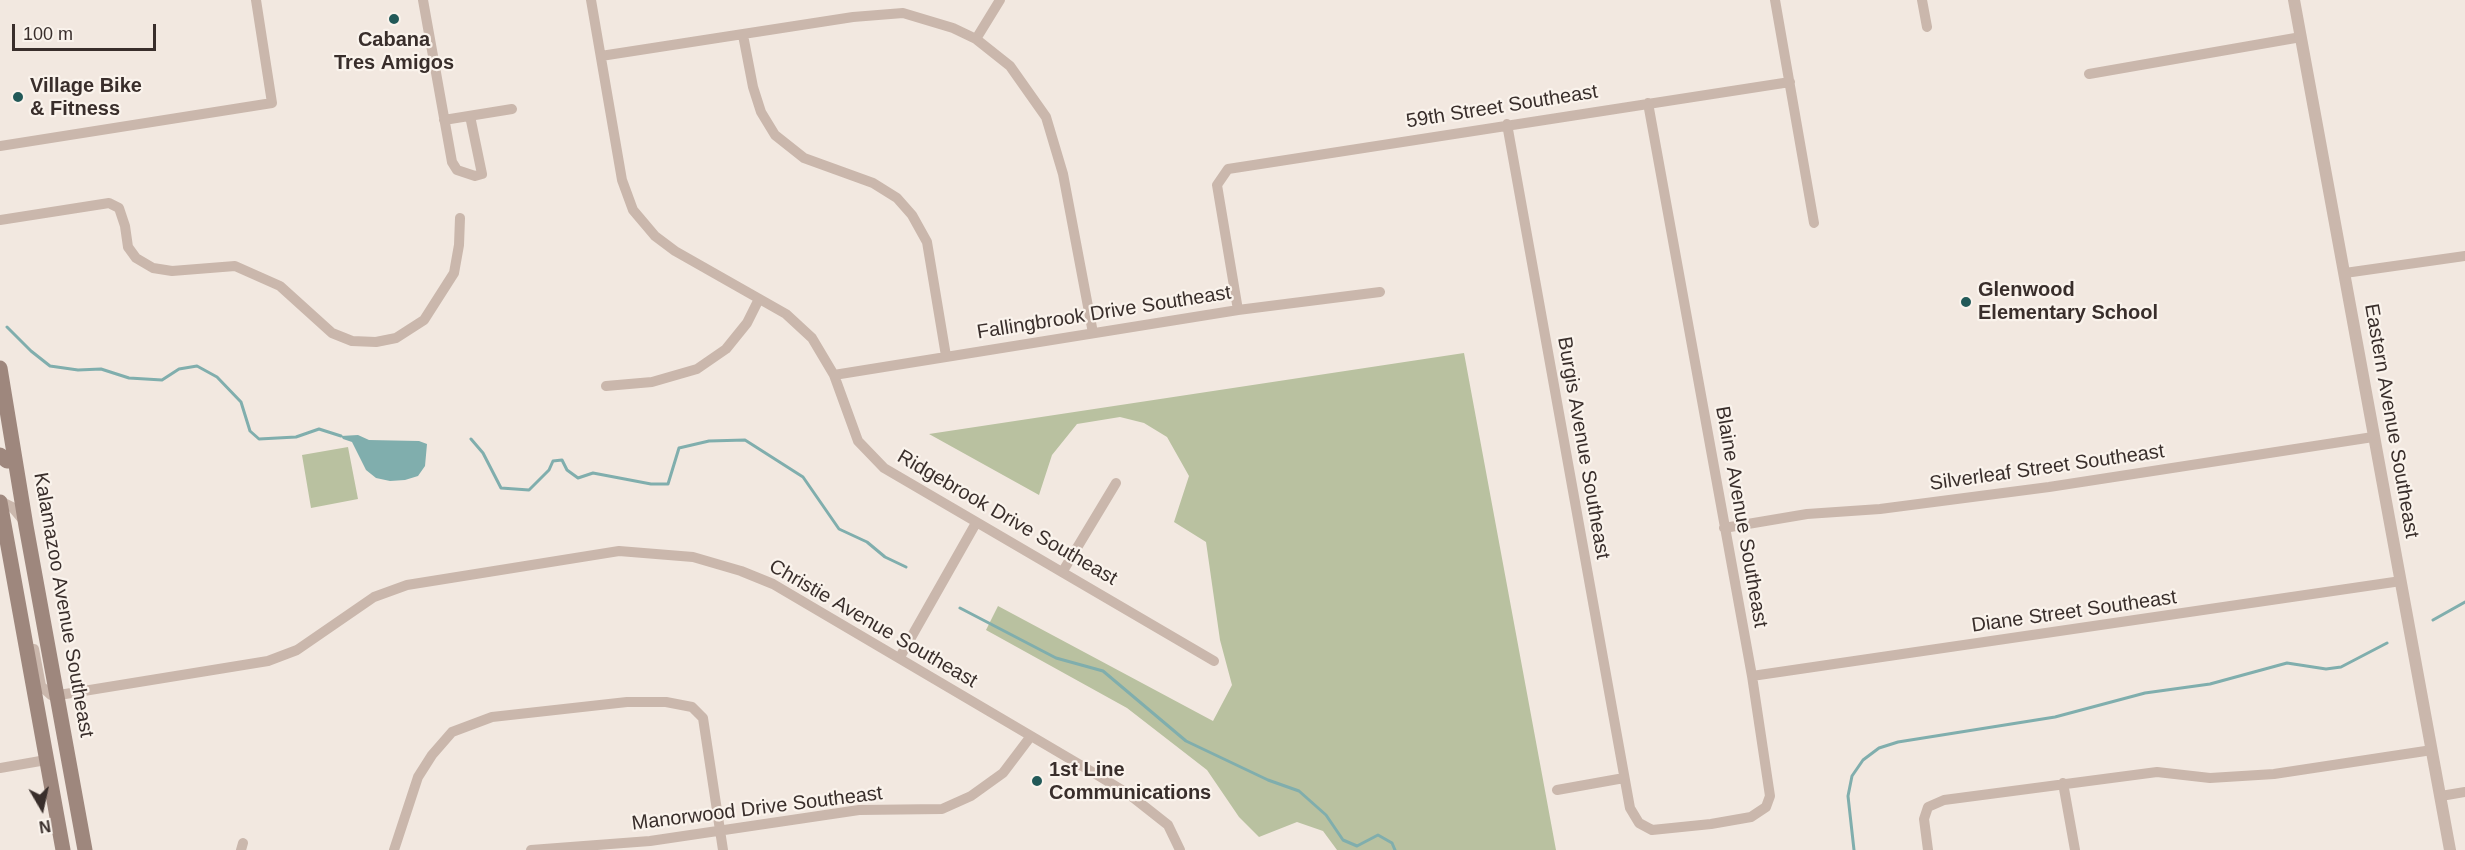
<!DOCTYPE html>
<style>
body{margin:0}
#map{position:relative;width:2465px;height:850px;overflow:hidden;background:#f2e8e0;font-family:Arial,sans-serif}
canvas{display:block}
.north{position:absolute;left:12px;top:778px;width:60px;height:60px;-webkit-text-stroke:4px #faf3ec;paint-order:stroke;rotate:171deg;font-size:16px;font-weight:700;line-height:24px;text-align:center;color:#392e2b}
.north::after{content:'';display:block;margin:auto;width:21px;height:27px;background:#392e2b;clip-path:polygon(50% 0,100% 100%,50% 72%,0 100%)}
.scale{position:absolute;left:12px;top:24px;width:144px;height:27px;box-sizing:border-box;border:3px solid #392e2b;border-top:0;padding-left:8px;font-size:18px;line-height:21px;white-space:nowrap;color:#392e2b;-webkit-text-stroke:4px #faf3ec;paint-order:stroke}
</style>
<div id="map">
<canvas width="2465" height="850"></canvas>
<div class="north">N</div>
<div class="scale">100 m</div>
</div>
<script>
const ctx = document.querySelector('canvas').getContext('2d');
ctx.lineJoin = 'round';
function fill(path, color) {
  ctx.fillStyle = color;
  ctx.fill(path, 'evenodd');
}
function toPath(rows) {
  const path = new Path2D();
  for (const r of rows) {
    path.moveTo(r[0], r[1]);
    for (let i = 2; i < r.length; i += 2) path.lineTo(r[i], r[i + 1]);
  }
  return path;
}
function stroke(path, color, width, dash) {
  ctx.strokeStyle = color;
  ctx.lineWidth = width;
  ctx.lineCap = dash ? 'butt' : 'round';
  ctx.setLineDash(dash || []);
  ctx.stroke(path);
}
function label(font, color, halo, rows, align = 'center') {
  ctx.font = font + ' Arial,sans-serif';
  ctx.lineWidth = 4.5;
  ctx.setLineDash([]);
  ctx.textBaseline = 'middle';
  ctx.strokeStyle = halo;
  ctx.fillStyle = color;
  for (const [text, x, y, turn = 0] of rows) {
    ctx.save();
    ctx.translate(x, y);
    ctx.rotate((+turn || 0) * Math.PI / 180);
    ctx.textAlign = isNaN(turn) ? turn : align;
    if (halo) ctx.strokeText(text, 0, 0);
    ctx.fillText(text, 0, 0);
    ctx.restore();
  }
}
const green = toPath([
 [1464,353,1556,850,1337,850,1323,831,1297,822,1259,837,1239,817,1207,770,1127,708,986,630,998,606,1213,721,1232,685,1220,640,1206,542,1174,522,1189,476,1167,437,1144,423,1120,417,1077,424,1052,455,1039,495,929,434],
 [348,447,358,499,311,508,302,455]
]);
const water = toPath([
 [358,435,369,440,419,441,427,444,425,466,418,476,405,480,390,481,376,478,366,470,352,442,343,439,341,436]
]);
const stream = toPath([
 [7,327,31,351,50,366,78,370,101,369,129,378,162,380,179,369,197,366,217,377,241,402,250,431,259,439,296,437,319,429,341,436],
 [471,439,483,453,501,488,529,490,549,470,553,461,562,460,567,470,578,478,593,473,651,484,668,484,679,448,709,441,745,440,803,477,839,529,867,542,885,557,906,567],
 [960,608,1056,658,1103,671,1186,741,1268,780,1299,791,1326,815,1343,840,1357,846,1378,835,1392,843,1395,850],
 [2433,620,2465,602],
 [1854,850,1848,796,1852,776,1863,760,1879,748,1898,742,2055,717,2145,693,2210,684,2287,663,2326,669,2341,667,2387,643]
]);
const minor = toPath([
 [423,0,452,162,457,170,475,176,482,174,470,116],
 [591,0,622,180,633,210,655,236,675,251,786,314,812,338,834,375,858,441,884,468,1214,661],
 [1775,0,1814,223],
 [1922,0,1927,27],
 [743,35,753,87,761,112,775,135,804,158,873,183,897,198,912,215,927,242,946,356],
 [976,39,1000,0],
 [601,56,853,17,903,13,953,28,976,39,1010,66,1046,117,1063,174,1093,333],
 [2089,74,2301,37],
 [444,120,512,109],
 [1507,124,1630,808,1639,823,1652,830,1711,824,1751,817,1766,807,1770,796,1752,676,1648,103],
 [0,146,272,103,256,0],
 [0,220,109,203,119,208,125,226,128,247,136,258,153,268,172,271,235,266,280,286,332,333,352,341,376,342,396,338,424,320,454,273,459,245,460,218],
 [2345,273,2465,256],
 [1238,310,1217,185,1228,169,1790,82],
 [834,375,1238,310,1380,292],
 [606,386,652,382,697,369,726,349,747,323,759,299],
 [0,501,12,507,23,520],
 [1724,528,1807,514,1880,509,2049,487,2373,437],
 [1063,571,1116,483],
 [34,649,41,686,51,695,59,695,268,661,297,650,374,597,407,585,619,551,693,557,741,571,773,584,1099,776,1130,795,1168,825,1180,850],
 [900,657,976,523],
 [1752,676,2401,581],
 [0,768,46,760],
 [2063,783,2075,850],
 [1557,790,1624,778],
 [2441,796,2465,792],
 [241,850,243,843],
 [394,850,418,777,432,755,452,732,492,717,627,702,666,702,692,707,703,718,723,850],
 [531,850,650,841,859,810,942,809,971,796,1003,773,1031,736],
 [1928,850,1924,819,1928,807,1944,800,2157,772,2210,778,2274,774,2432,750]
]);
const tertiary = toPath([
 [2294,0,2450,850]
]);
const secondary = toPath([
 [0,368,26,526,85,850],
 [0,455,7,461,15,461],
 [0,502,63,850]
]);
const markers = [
 [394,19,6,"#225958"],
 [18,97,6,"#225958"],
 [1966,302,6,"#225958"],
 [1037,781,6,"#225958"]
];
const poiNames = [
 ["Cabana",394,40,"center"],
 ["Tres Amigos",394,63,"center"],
 ["Village Bike",30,86],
 ["& Fitness",30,109],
 ["Glenwood",1978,290],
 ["Elementary School",1978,313],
 ["1st Line",1049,770],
 ["Communications",1049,793]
];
const streetNames = [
 ["59th Street Southeast",1502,107,-9],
 ["Fallingbrook Drive Southeast",1104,313,-9],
 ["Eastern Avenue Southeast",2391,421,80],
 ["Burgis Avenue Southeast",1583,448,80],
 ["Silverleaf Street Southeast",2047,468,-8],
 ["Blaine Avenue Southeast",1741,517,80],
 ["Ridgebrook Drive Southeast",1007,518,30],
 ["Kalamazoo Avenue Southeast",63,605,80],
 ["Diane Street Southeast",2074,612,-8],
 ["Christie Avenue Southeast",873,624,30],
 ["Manorwood Drive Southeast",757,809,-7]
];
fill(green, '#b9c1a0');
fill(water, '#80aead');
stroke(stream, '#80aead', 3);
stroke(minor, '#cab7ac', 10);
stroke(tertiary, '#cab7ac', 12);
stroke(secondary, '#9e877d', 15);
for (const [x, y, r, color] of markers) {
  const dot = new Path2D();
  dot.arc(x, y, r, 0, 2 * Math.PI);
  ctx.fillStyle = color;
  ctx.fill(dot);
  stroke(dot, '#faf3ec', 2);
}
label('bold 20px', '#392e2b', '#faf3ec', poiNames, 'left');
label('20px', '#392e2b', '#faf3ec', streetNames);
</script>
